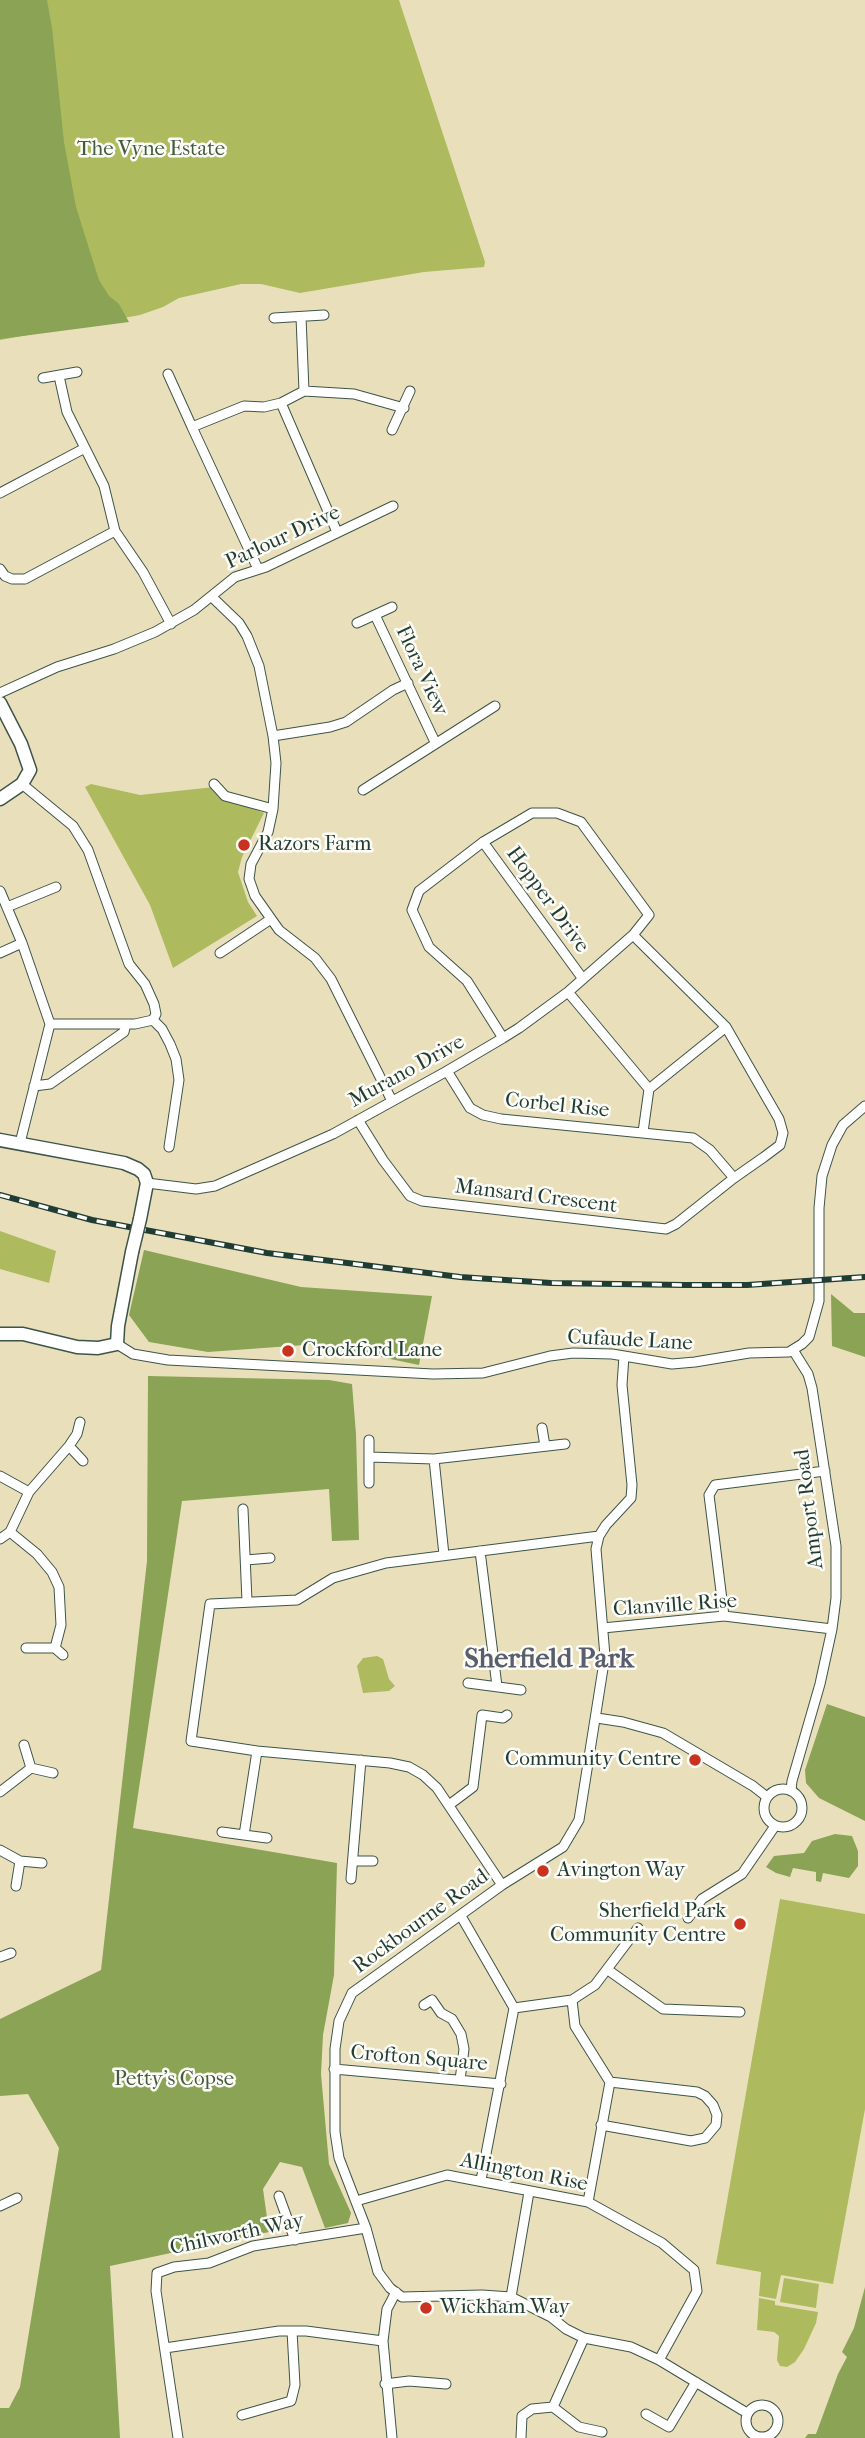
<!DOCTYPE html>
<style>
body{margin:0}
canvas{display:block;background:#eadfbb}
</style>
<canvas width="865" height="2438"></canvas>
<script>
const ctx = document.querySelector('canvas').getContext('2d');
ctx.lineJoin = 'round';
function fill(path, color) {
  ctx.fillStyle = color;
  ctx.fill(path, 'evenodd');
}
function toPath(rows) {
  const path = new Path2D();
  for (const r of rows) {
    if (r.length === 3) {
      path.moveTo(r[0] + r[2], r[1]);
      path.arc(r[0], r[1], r[2], 0, 2 * Math.PI);
      continue;
    }
    path.moveTo(r[0], r[1]);
    for (let i = 2; i < r.length; i += 2) path.lineTo(r[i], r[i + 1]);
  }
  return path;
}
function stroke(path, color, width, dash) {
  ctx.strokeStyle = color;
  ctx.lineWidth = width;
  ctx.lineCap = dash ? 'butt' : 'round';
  ctx.setLineDash(dash || []);
  ctx.stroke(path);
}
function label(font, color, halo, rows, align = 'center') {
  ctx.font = font + ' "IM FELL French Canon",serif';
  ctx.lineWidth = 5;
  ctx.setLineDash([]);
  ctx.textBaseline = 'middle';
  ctx.strokeStyle = halo;
  ctx.fillStyle = color;
  for (const [text, x, y, turn = 0] of rows) {
    ctx.save();
    ctx.translate(x, y);
    ctx.rotate((+turn || 0) * Math.PI / 180);
    ctx.textAlign = isNaN(turn) ? turn : align;
    if (halo) ctx.strokeText(text, 0, 0);
    ctx.fillText(text, 0, 0);
    ctx.restore();
  }
}
const green = toPath([
 [0,0,399,0,485,262,484,267,424,272,300,293,261,284,241,284,179,298,163,307,140,315,0,340],
 [91,784,140,795,214,787,223,798,264,813,242,857,238,872,248,902,257,916,173,968,150,905,85,787],
 [0,1231,56,1251,49,1283,0,1269],
 [377,1656,383,1659,389,1679,395,1686,389,1691,363,1693,357,1666,363,1658],
 [780,1899,865,1914,865,2109,833,2284,781,2275,776,2299,759,2296,761,2272,716,2264],
 [784,2278,819,2284,816,2308,780,2302],
 [759,2298,775,2301,775,2305,818,2312,816,2323,804,2349,795,2362,787,2367,780,2366,777,2360,779,2336,774,2332,757,2330]
]);
const forest = toPath([
 [0,0,47,0,52,28,64,142,76,207,99,280,109,296,119,304,129,322,0,339],
 [144,1250,301,1287,432,1296,419,1365,318,1344,208,1352,149,1342,129,1315],
 [831,1294,854,1313,865,1313,865,1357,832,1346],
 [148,1376,329,1380,352,1384,356,1434,359,1540,332,1541,329,1489,182,1501,133,1828,337,1863,334,1975,323,2035,321,2074,329,2164,351,2213,348,2223,325,2228,302,2167,280,2162,263,2189,269,2232,110,2266,120,2438,0,2438,0,2408,9,2408,20,2387,59,2148,28,2094,0,2096,0,2019,101,1970,147,1561],
 [827,1704,865,1717,865,1821,819,1798,806,1783,805,1770],
 [835,1834,852,1836,858,1851,858,1866,849,1878,823,1873,821,1882,816,1881,816,1872,793,1868,790,1877,776,1873,766,1867,774,1856,804,1853,812,1841],
 [865,2287,865,2438,805,2438,808,2434,816,2434,838,2374,847,2357,842,2352,854,2328]
]);
const street = toPath([
 [301,317,304,391],
 [274,318,324,315],
 [168,374,192,427],
 [59,376,67,412,104,486,115,531,143,572,171,624],
 [43,378,77,372],
 [281,403,337,532],
 [392,430,410,391],
 [0,493,85,448],
 [0,569,5,576,12,579,25,579,115,531],
 [258,569,192,427,244,406,264,407,281,403,304,391,354,394,404,408],
 [212,597,239,623,247,636,259,666,273,736,276,763,273,809,268,832,251,864,249,879,255,896,279,930,315,958,331,979,392,1101],
 [375,615,435,742],
 [357,623,392,607],
 [0,693,57,667,114,649,155,632,194,610,235,577,266,567,393,506],
 [273,736,330,727,346,722,393,690,408,683],
 [22,784,73,826,88,850,129,964,145,984,154,1004,156,1014,153,1020],
 [214,784,225,796,273,809],
 [363,790,495,706],
 [483,842,583,979],
 [0,891,22,943,50,1024,20,1143],
 [7,907,56,887],
 [0,953,22,943],
 [220,953,271,919],
 [568,992,649,1089],
 [153,1020,162,1029,170,1044,176,1059,179,1080,169,1147],
 [50,1024,135,1024,153,1020],
 [447,1071,470,1108,483,1115,501,1119,693,1138,710,1150,734,1178,764,1157,780,1145,783,1133,779,1119,726,1027,633,935],
 [34,1086,50,1084,124,1032,126,1024],
 [649,1089,726,1027],
 [358,1120,383,1160,410,1196,422,1201,666,1229,676,1224,734,1178],
 [643,1132,649,1089],
 [147,1183,196,1189,215,1186,333,1134,447,1071,503,1038,519,1028,568,992,633,935,649,915,581,822,557,813,532,813,483,842,419,891,412,910,429,947,467,981,503,1038],
 [117,1344,133,1354,168,1360,433,1374,483,1373,550,1356,573,1353,612,1354,672,1364,695,1362,749,1353,789,1352,802,1344,809,1337,819,1301,819,1208,822,1176,832,1145,843,1125,865,1106],
 [624,1356,622,1385,632,1485,631,1498,606,1525,599,1536,596,1549,605,1656,579,1820,563,1847,502,1885,352,1993,339,2021,335,2049,335,2132,339,2158,366,2228,378,2272,390,2288,402,2297,482,2295,511,2297,551,2317,566,2329,584,2338,631,2347,659,2360,747,2413],
 [542,1428,545,1446],
 [369,1440,369,1457,434,1459],
 [69,1446,83,1461],
 [0,1476,29,1492],
 [369,1483,369,1457],
 [243,1509,247,1601],
 [10,1532,37,1554,52,1572,59,1587,61,1625,55,1648],
 [0,1539,10,1532,29,1492,69,1446,77,1434,80,1422],
 [480,1551,497,1686],
 [444,1555,434,1459,565,1444],
 [246,1560,270,1558],
 [724,1616,709,1495,715,1485,825,1471],
 [603,1628,724,1616,832,1629],
 [26,1648,55,1648,63,1655],
 [468,1683,521,1690],
 [597,1718,623,1722,663,1733,753,1786,767,1797],
 [24,1745,31,1768,53,1773],
 [257,1751,244,1835,267,1838],
 [783,1808,19],
 [791,1791,792,1781,820,1684,832,1629,836,1598,836,1546,812,1388,808,1374,793,1350],
 [0,1792,31,1768],
 [449,1805,473,1787,482,1715,503,1718,507,1715],
 [222,1832,244,1835],
 [0,1850,20,1861,42,1863],
 [353,1861,373,1861],
 [351,1879,361,1760],
 [502,1885,437,1788,423,1775,409,1767,390,1763,257,1751,191,1741,210,1604,297,1600,333,1578,386,1563,599,1536],
 [16,1886,20,1861],
 [461,1916,514,2008,481,2180],
 [688,1918,702,1899,742,1874,775,1826],
 [0,1957,11,1953],
 [608,1970,663,2009,740,2012],
 [572,2000,575,2026,610,2082,588,2202],
 [424,2005,432,2000,441,2013,452,2019,461,2034,464,2049,460,2080],
 [514,2008,572,2000,595,1985,638,1928],
 [334,2069,501,2084],
 [601,2125,691,2141,705,2138,716,2125,717,2115,713,2105,705,2096,697,2092,610,2082],
 [279,2196,295,2240],
 [356,2201,447,2175,588,2202,662,2243,694,2270,697,2291,659,2360],
 [0,2206,17,2198],
 [511,2297,529,2192],
 [165,2348,279,2331,306,2331,383,2341],
 [385,2384,409,2381,446,2384],
 [762,2421,16],
 [553,2407,584,2338],
 [646,2414,669,2427,696,2382],
 [242,2415,291,2401,295,2385,292,2331],
 [178,2438,156,2291,157,2273,174,2267,209,2263,253,2246,366,2228],
 [392,2438,383,2341,387,2309,396,2292],
 [521,2438,522,2416,532,2409,553,2407,579,2427,602,2432]
]);
const secondary = toPath([
 [0,703,21,744,30,770,22,784,0,799],
 [0,1140,124,1163,138,1169,144,1174,147,1183,140,1219],
 [0,1334,23,1334,77,1347,98,1348,117,1344,118,1326,132,1252]
]);
const rail = toPath([
 [0,1195,92,1220,267,1253,460,1277,551,1283,684,1285,747,1285,865,1277]
]);
const secondaryBridge = toPath([
 [132,1252,140,1219]
]);
const markers = [
 [244,845,7,"#c8321e"],
 [288,1351,7,"#c8321e"],
 [695,1760,7,"#c8321e"],
 [543,1871,7,"#c8321e"],
 [740,1924,7,"#c8321e"],
 [426,2308,7,"#c8321e"]
];
const parkNames = [
 ["The Vyne Estate",151,150],
 ["Petty's Copse",174,2080]
];
const streetNames = [
 ["Parlour Drive",283,538,-25],
 ["Flora View",421,671,65],
 ["Hopper Drive",547,900,54],
 ["Murano Drive",407,1072,-29],
 ["Corbel Rise",557,1106,6],
 ["Mansard Crescent",536,1197,7],
 ["Cufaude Lane",630,1341,3],
 ["Amport Road",810,1509,-97],
 ["Clanville Rise",675,1606,-4],
 ["Rockbourne Road",421,1922,-36],
 ["Crofton Square",419,2059,5],
 ["Allington Rise",524,2173,11],
 ["Chilworth Way",237,2235,-12]
];
const poiNames = [
 ["Razors Farm",258,845],
 ["Crockford Lane",302,1351],
 ["Community Centre",681,1760,"right"],
 ["Avington Way",557,1871],
 ["Sherfield Park",726,1912,"right"],
 ["Community Centre",726,1936,"right"],
 ["Wickham Way",440,2308]
];
const districtNames = [
 ["Sherfield Park",549,1660]
];
fill(green, '#adbb5e');
fill(forest, '#8aa355');
stroke(street, '#3d5548', 11);
stroke(secondary, '#3d5548', 15);
stroke(street, '#fff', 9);
stroke(secondary, '#fff', 12);
stroke(rail, '#1f3d34', 6);
stroke(rail, '#fdfcf7', 3.5, [10]);
stroke(secondaryBridge, '#3d5548', 15, []);
stroke(secondaryBridge, '#fff', 12);
for (const [x, y, r, color] of markers) {
  const dot = new Path2D();
  dot.arc(x, y, r, 0, 2 * Math.PI);
  ctx.fillStyle = color;
  ctx.fill(dot);
  stroke(dot, '#fdfcf7', 2.5);
}
label('21px', '#425c3e', '#fdfcf7', parkNames);
label('21px', '#1f3d34', '#fdfcf7', streetNames);
label('21px', '#1f3d34', '#fdfcf7', poiNames, 'left');
label('bold 28px', '#585e6e', '#fdfcf7', districtNames);
</script>
